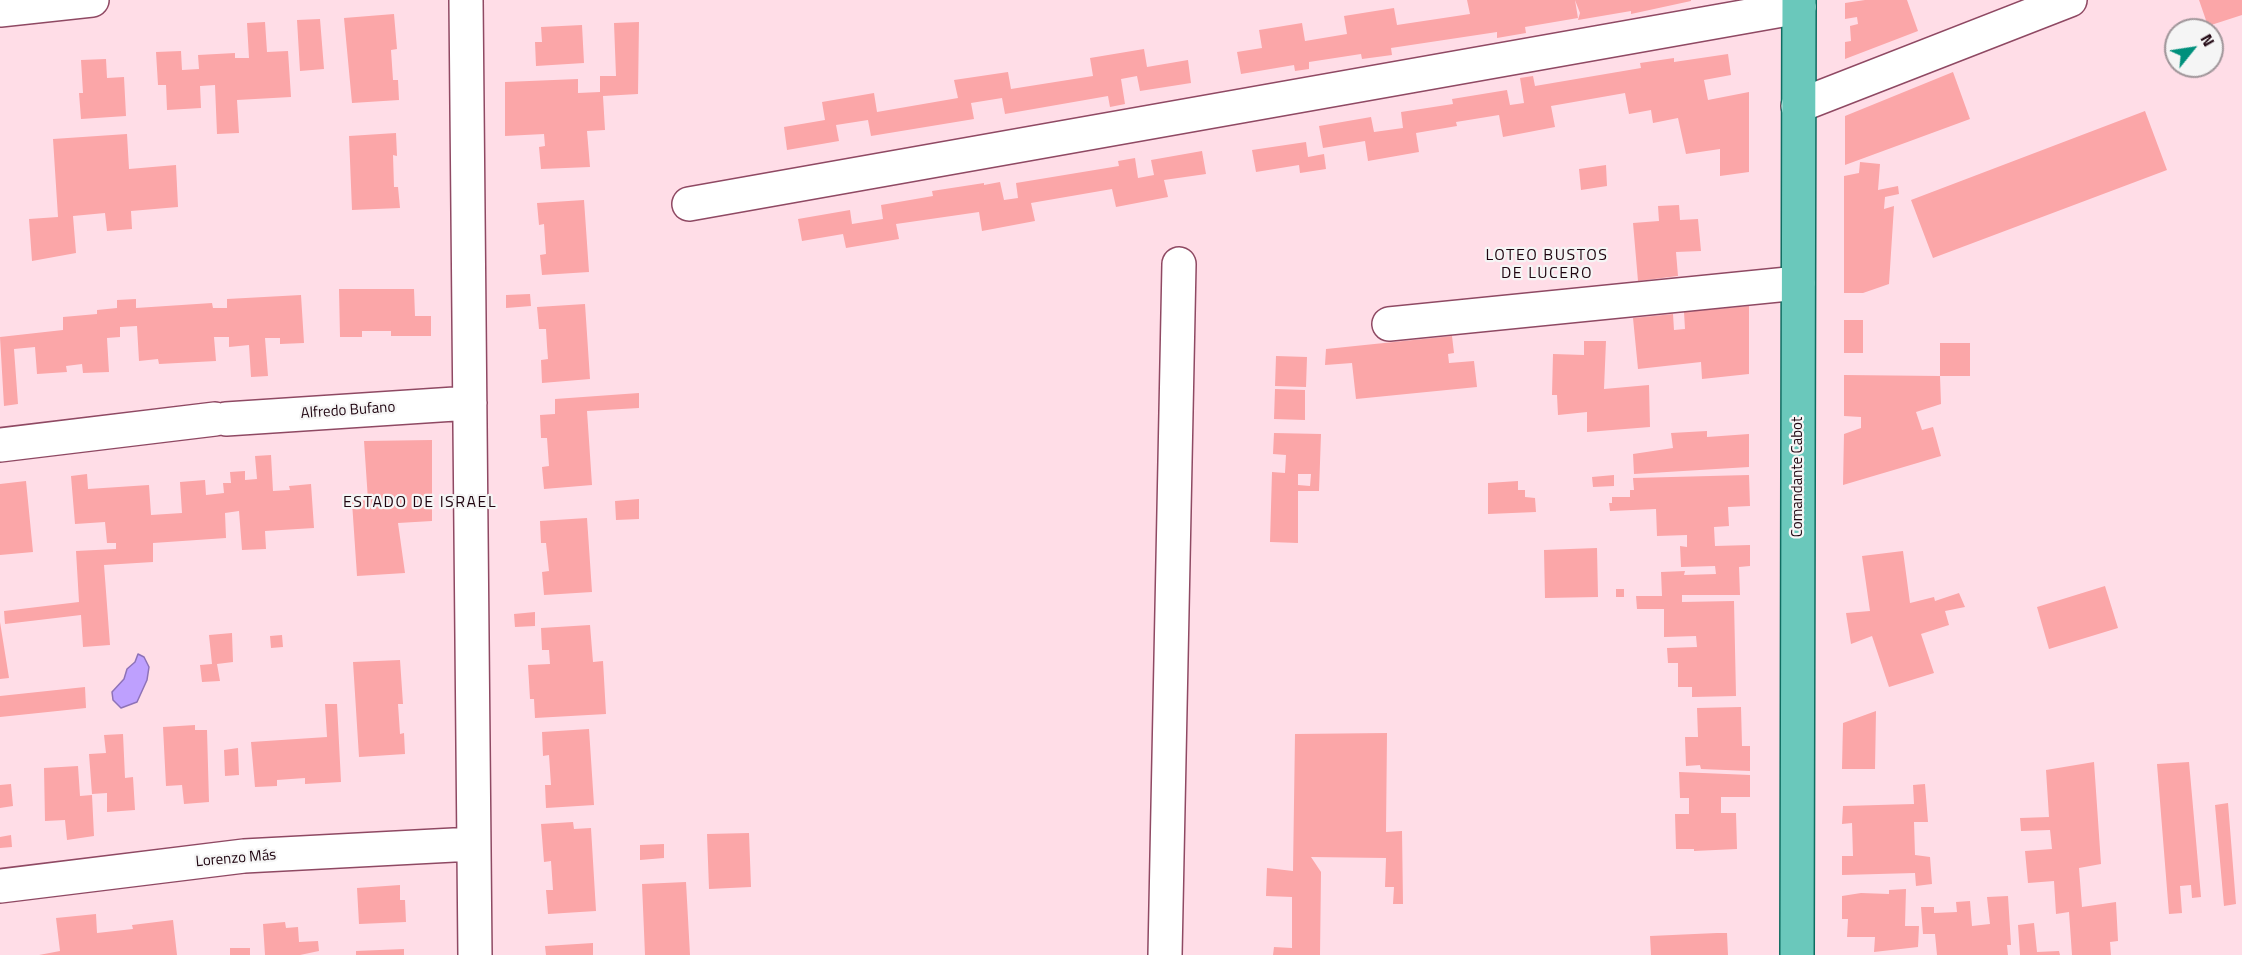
<!DOCTYPE html>
<meta charset="utf-8">
<style>
body{margin:0}
#map{position:relative;width:2242px;height:955px;overflow:hidden;background:#ffdde7;font-family:"Titillium Web",sans-serif}
canvas{display:block}
.north{position:absolute;left:2164px;top:18px;width:60px;height:60px;box-sizing:border-box;background:#f5f5f5;border:2px solid #9f9599;border-radius:50%;rotate:60deg;font-size:16px;font-weight:700;line-height:24px;text-align:center;color:#1f0510}
.north::after{content:'';display:block;margin:auto;width:21px;height:27px;background:#00907c;clip-path:polygon(50% 0,100% 100%,50% 72%,0 100%)}
</style>
<div id="map">
<canvas width="2242" height="955"></canvas>
<div class="north">N</div>
</div>
<script>
const ctx = document.querySelector('canvas').getContext('2d');
ctx.lineJoin = 'round';
function fill(path, color) {
  ctx.fillStyle = color;
  ctx.fill(path, 'evenodd');
}
function toPath(rows) {
  const path = new Path2D();
  for (const r of rows) {
    path.moveTo(r[0], r[1]);
    for (let i = 2; i < r.length; i += 2) path.lineTo(r[i], r[i + 1]);
  }
  return path;
}
function stroke(path, color, width, dash) {
  ctx.strokeStyle = color;
  ctx.lineWidth = width;
  ctx.lineCap = dash ? 'butt' : 'round';
  ctx.setLineDash(dash || []);
  ctx.stroke(path);
}
function label(font, color, halo, rows, align = 'center') {
  ctx.font = font + ' "Titillium Web",sans-serif';
  ctx.lineWidth = 4.5;
  ctx.setLineDash([]);
  ctx.textBaseline = 'middle';
  ctx.strokeStyle = halo;
  ctx.fillStyle = color;
  for (const [text, x, y, turn = 0] of rows) {
    ctx.save();
    ctx.translate(x, y);
    ctx.rotate((+turn || 0) * Math.PI / 180);
    ctx.textAlign = isNaN(turn) ? turn : align;
    if (halo) ctx.strokeText(text, 0, 0);
    ctx.fillText(text, 0, 0);
    ctx.restore();
  }
}
const water = toPath([
 [138,654,144,657,149,667,147,680,137,702,121,708,113,700,112,692,124,679,127,669,135,662,138,654]
]);
const building = toPath([
 [1467,0,1575,0,1578,18,1525,27,1526,33,1497,38,1497,32,1391,48,1392,55,1362,59,1361,54,1309,62,1309,69,1295,71,1294,65,1241,74,1237,52,1262,48,1259,30,1302,23,1305,41,1347,34,1344,16,1394,8,1397,25,1470,14],
 [1575,0,1691,0,1691,1,1631,14,1631,11,1578,20,1580,13],
 [1865,0,1907,0,1918,31,1845,59,1845,42,1851,41,1850,26,1858,24,1857,17,1845,19,1845,3],
 [2199,0,2242,0,2242,15,2208,26],
 [394,14,397,49,391,50,393,80,398,80,399,100,352,103,344,18],
 [320,19,324,69,300,71,297,20],
 [265,22,267,52,288,51,291,97,237,100,239,133,217,134,215,85,200,86,201,108,167,110,166,85,158,85,156,52,181,51,182,70,199,69,198,55,235,53,235,58,249,58,247,23],
 [639,22,638,94,603,96,605,130,587,131,590,167,541,169,539,147,545,146,544,134,505,136,505,82,578,79,578,93,600,92,600,76,616,76,614,23],
 [582,25,584,63,536,66,535,42,542,42,541,27],
 [1144,49,1147,67,1188,60,1191,83,1140,91,1137,76,1121,79,1125,104,1110,107,1108,96,1005,114,1002,98,971,103,974,119,871,136,868,120,836,125,839,141,787,150,784,127,825,120,822,102,874,93,877,112,958,98,954,80,1008,72,1011,89,1093,76,1090,58],
 [1728,54,1731,75,1704,80,1708,100,1749,92,1749,172,1720,176,1720,149,1686,154,1678,118,1653,123,1651,110,1629,114,1625,93,1551,106,1555,127,1503,137,1499,115,1456,122,1457,126,1416,133,1419,152,1368,161,1365,141,1323,148,1319,126,1371,117,1374,132,1403,128,1401,112,1453,104,1452,99,1507,90,1510,105,1524,103,1520,78,1533,76,1535,86,1641,68,1640,63,1674,58,1674,62],
 [106,59,107,78,124,77,126,116,81,119,79,93,83,93,81,60],
 [1953,72,1970,119,1845,165,1845,116],
 [2145,111,2167,170,1933,258,1911,200],
 [396,133,397,156,393,155,394,187,398,187,400,208,352,210,349,136],
 [127,134,129,169,176,165,178,207,131,211,132,229,107,231,105,213,73,216,76,253,32,261,29,219,58,217,53,139],
 [1306,142,1308,157,1324,154,1326,169,1300,173,1299,165,1256,172,1252,150],
 [1202,151,1206,174,1164,180,1168,197,1116,207,1112,189,1031,203,1035,221,982,231,979,212,896,224,899,239,846,248,843,234,802,241,798,219,850,210,852,224,883,219,881,205,933,196,932,191,984,183,984,185,1000,182,1004,200,1018,198,1016,183,1119,166,1118,161,1135,158,1138,178,1154,175,1151,160],
 [1860,162,1880,164,1878,190,1898,186,1899,194,1885,197,1884,209,1894,206,1889,284,1863,293,1844,293,1844,176,1859,173],
 [1606,165,1607,186,1581,190,1579,169],
 [584,200,589,272,542,275,540,255,546,254,544,224,539,225,537,203],
 [1679,205,1680,220,1698,219,1701,251,1676,252,1678,276,1638,281,1633,223,1659,221,1658,206],
 [339,289,414,289,415,316,431,316,431,336,391,336,391,331,362,331,362,337,340,337],
 [530,294,531,306,506,308,506,295],
 [301,295,304,343,280,344,280,338,265,338,268,376,251,377,249,345,229,347,229,337,214,337,216,361,159,364,158,359,139,361,137,326,120,327,120,337,107,338,109,372,83,373,82,364,66,366,67,372,37,374,35,347,14,349,18,404,4,406,0,337,63,330,63,317,97,314,97,310,117,308,117,300,136,299,136,308,212,303,213,308,227,308,227,299],
 [585,304,590,379,542,383,541,360,548,359,547,346,546,329,539,329,537,307],
 [1749,306,1749,374,1702,379,1701,362,1638,369,1633,318,1673,314,1674,330,1685,329,1684,312],
 [1844,320,1863,320,1863,353,1844,353],
 [1452,336,1454,353,1448,354,1449,363,1474,361,1477,387,1356,399,1352,363,1325,365,1326,349],
 [1584,341,1606,341,1604,389,1649,385,1650,427,1587,432,1587,412,1558,415,1557,395,1552,395,1553,354,1584,355],
 [1940,343,1970,343,1970,376,1940,376],
 [1276,356,1307,357,1306,387,1275,386],
 [1844,375,1940,376,1941,404,1916,412,1922,430,1933,427,1941,456,1843,485,1844,434,1861,428,1861,417,1844,416],
 [1275,389,1305,390,1305,420,1274,419],
 [639,393,639,408,587,411,592,485,544,489,542,467,549,466,547,438,541,438,540,415,555,414,555,399],
 [1707,431,1707,437,1749,434,1749,467,1634,474,1633,454,1673,448,1671,433],
 [1274,433,1321,434,1319,491,1298,491,1298,543,1270,542,1272,472,1285,473,1286,455,1273,454],
 [1298,474,1311,474,1310,486,1298,485],
 [432,440,432,521,398,523,405,573,357,576,352,502,368,500,364,441],
 [271,455,273,491,290,490,289,486,311,484,314,528,265,531,266,549,242,550,239,511,225,513,226,538,153,543,153,562,104,565,110,645,83,647,81,615,5,624,4,611,79,602,76,551,116,549,116,543,107,543,105,522,75,524,71,476,87,474,88,489,149,485,151,515,182,513,180,482,205,480,206,495,224,493,223,483,231,483,230,472,245,471,245,480,257,479,255,456],
 [1614,475,1614,486,1593,487,1592,477],
 [1749,475,1750,506,1728,507,1729,526,1714,527,1715,546,1750,545,1750,566,1739,567,1740,595,1682,595,1682,602,1734,601,1736,696,1692,697,1692,687,1678,687,1678,663,1668,663,1667,648,1697,647,1696,636,1664,637,1664,609,1637,609,1636,596,1662,596,1661,572,1685,571,1684,575,1716,574,1715,566,1681,567,1680,546,1687,547,1687,535,1657,536,1656,509,1610,511,1609,503,1612,503,1612,497,1630,497,1630,490,1634,490,1633,478],
 [26,481,33,552,0,555,0,484],
 [1518,481,1518,490,1525,490,1525,497,1535,498,1536,512,1488,514,1488,483],
 [639,499,639,519,616,520,615,501],
 [587,518,592,592,544,595,542,572,549,571,546,543,541,543,540,521],
 [1597,548,1598,597,1545,598,1544,550],
 [1903,551,1910,603,1934,597,1935,601,1959,593,1965,607,1945,611,1949,625,1921,634,1934,673,1889,687,1872,636,1851,644,1846,613,1870,611,1862,556],
 [2105,586,2118,628,2049,649,2037,607],
 [1616,589,1624,589,1624,597,1616,597],
 [535,612,535,626,515,627,514,614],
 [0,622,9,678,0,679],
 [590,625,593,662,603,661,606,714,535,718,534,699,530,699,528,665,550,664,549,650,542,650,541,628],
 [232,633,233,662,217,664,220,681,202,682,200,665,212,664,209,635],
 [282,635,283,647,271,648,270,636],
 [400,660,403,704,398,704,400,734,404,733,405,754,359,757,353,662],
 [85,687,86,708,0,717,0,696],
 [325,704,337,704,341,782,305,784,305,778,277,780,277,786,255,787,251,742,327,737],
 [1741,707,1742,746,1750,746,1750,771,1701,769,1700,765,1686,766,1685,737,1698,737,1697,708],
 [1876,711,1875,769,1842,769,1843,723],
 [195,725,195,730,207,730,209,802,184,804,182,785,166,786,163,727],
 [589,729,594,805,546,808,545,785,551,785,549,755,543,756,542,732],
 [1387,733,1386,832,1402,831,1403,904,1393,904,1394,887,1385,887,1386,858,1311,857,1321,872,1320,955,1273,955,1274,947,1292,948,1292,897,1266,896,1267,868,1293,871,1295,734],
 [123,734,125,778,133,777,135,810,107,812,107,793,92,794,89,754,106,753,104,735],
 [238,748,239,775,225,776,224,750],
 [2094,762,2101,864,2079,868,2082,907,2116,902,2118,941,2110,942,2111,955,2072,955,2069,912,2056,914,2054,881,2028,883,2025,851,2052,849,2050,830,2021,831,2020,818,2049,817,2046,770],
 [2189,762,2201,897,2192,898,2191,885,2180,886,2182,913,2169,914,2157,764],
 [78,766,80,796,92,795,94,836,67,840,65,820,45,821,44,768],
 [1679,772,1750,775,1750,797,1721,797,1721,813,1736,813,1737,849,1694,851,1694,849,1676,849,1675,814,1689,814,1689,798,1680,798],
 [11,784,13,806,0,808,0,785],
 [1925,784,1928,822,1914,822,1915,855,1930,857,1932,884,1916,886,1915,873,1842,875,1842,856,1853,856,1852,823,1842,824,1843,806,1914,804,1913,785],
 [2228,803,2236,904,2224,906,2215,805],
 [573,822,574,829,591,828,596,911,548,914,546,890,553,890,551,861,544,862,541,824],
 [749,833,751,887,709,889,707,834],
 [11,835,12,847,0,848,0,837],
 [664,844,664,858,640,860,640,845],
 [686,882,690,955,645,955,642,884],
 [400,885,400,900,405,900,406,922,359,924,357,888],
 [1906,889,1905,926,1919,926,1918,947,1874,952,1875,937,1847,937,1848,919,1842,919,1842,896,1861,893,1889,894,1889,890],
 [2008,896,2011,945,2007,945,2008,955,1937,955,1935,934,1923,934,1921,907,1934,907,1934,913,1957,912,1956,902,1970,901,1972,926,1990,924,1987,897],
 [96,914,97,933,133,929,132,925,173,920,177,955,39,955,60,951,56,918],
 [285,922,286,928,298,927,299,942,318,941,319,951,300,955,265,955,263,924],
 [2034,923,2037,952,2059,951,2060,955,2020,955,2018,925],
 [1717,933,1727,933,1728,955,1651,955,1650,936],
 [593,943,593,955,546,955,545,946],
 [230,948,250,948,250,955,230,955],
 [404,949,404,955,356,955,356,951]
]);
const minor = toPath([
 [466,0,475,955],
 [0,10,92,0],
 [1798,106,2070,0],
 [689,204,1799,7],
 [1389,324,1798,283],
 [226,419,470,403],
 [0,445,215,419],
 [0,886,244,856,473,844],
 [1165,955,1179,264]
]);
const major = toPath([
 [1797,955,1799,0]
]);
const streetNames = [
 ["Alfredo Bufano",348,411,-4],
 ["Comandante Cabot",1798,477,-90],
 ["Lorenzo Más",236,859,-5]
];
const neighbourhoodNames = [
 ["LOTEO BUSTOS",1547,256],
 ["DE LUCERO",1547,274],
 ["ESTADO DE ISRAEL",420,503]
];
fill(water, '#bea0fe');
stroke(water, '#8e72b7', 1.5);
fill(building, '#fba6a8');
stroke(minor, '#8f4963', 36);
stroke(major, '#0f6c61', 36);
stroke(minor, '#fff', 33);
stroke(major, '#6ac8bb', 33);
label('15px', '#1f0510', '#f5f5f5', streetNames);
ctx.letterSpacing = '1.5px';
label('16px', '#1f0510', '#f5f5f5', neighbourhoodNames);
ctx.letterSpacing = '0px';
</script>
